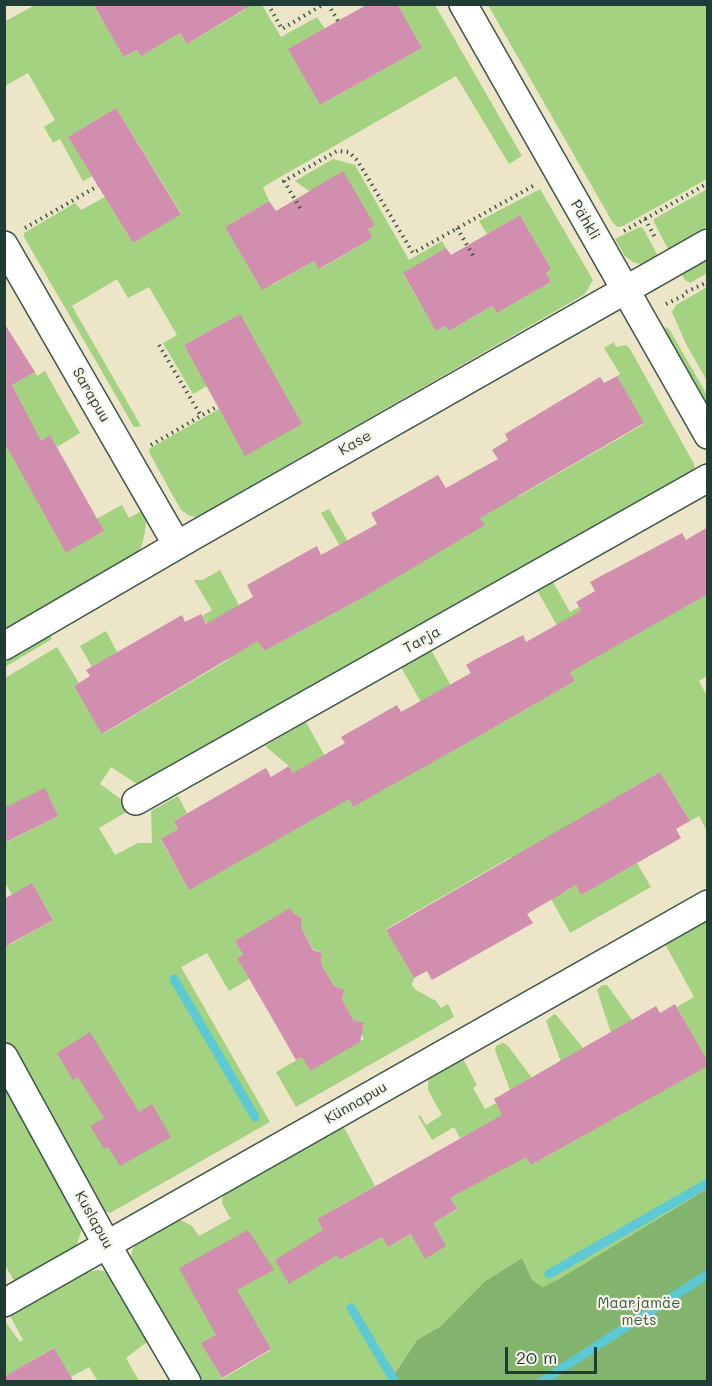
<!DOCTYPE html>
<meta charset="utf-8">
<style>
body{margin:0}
#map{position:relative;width:712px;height:1386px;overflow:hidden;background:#ede5c8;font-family:Mali,sans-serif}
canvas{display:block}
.frame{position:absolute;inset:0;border:6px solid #1f3d34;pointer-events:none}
.scale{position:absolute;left:505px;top:1347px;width:92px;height:27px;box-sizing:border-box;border:3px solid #1f3d34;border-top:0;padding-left:8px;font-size:18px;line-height:21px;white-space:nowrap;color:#1f3d34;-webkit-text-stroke:4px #f7f3e8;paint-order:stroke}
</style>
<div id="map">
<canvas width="712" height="1386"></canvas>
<div class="frame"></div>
<div class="scale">20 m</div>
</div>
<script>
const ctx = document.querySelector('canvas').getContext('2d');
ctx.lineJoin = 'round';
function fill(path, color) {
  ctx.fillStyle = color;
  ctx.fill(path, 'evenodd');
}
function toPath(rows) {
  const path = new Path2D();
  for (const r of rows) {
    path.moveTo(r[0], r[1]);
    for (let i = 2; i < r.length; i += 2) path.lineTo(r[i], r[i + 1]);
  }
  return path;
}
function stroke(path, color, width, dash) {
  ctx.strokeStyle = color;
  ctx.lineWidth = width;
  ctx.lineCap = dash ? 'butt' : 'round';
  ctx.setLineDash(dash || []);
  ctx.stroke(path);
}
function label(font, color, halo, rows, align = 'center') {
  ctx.font = font + ' Mali,sans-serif';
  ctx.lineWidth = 4.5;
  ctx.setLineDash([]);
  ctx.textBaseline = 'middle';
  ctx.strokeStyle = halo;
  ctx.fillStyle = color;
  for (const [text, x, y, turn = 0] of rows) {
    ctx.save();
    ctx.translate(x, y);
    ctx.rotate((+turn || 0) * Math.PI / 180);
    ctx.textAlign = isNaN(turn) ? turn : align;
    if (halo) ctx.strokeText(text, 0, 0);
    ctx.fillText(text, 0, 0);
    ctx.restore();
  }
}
const green = toPath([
 [35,5,93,5,125,57,137,50,141,56,180,33,187,44,246,9,244,5,262,5,281,37,317,17,325,29,289,49,320,105,422,48,397,5,435,5,522,156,509,164,456,76,263,187,269,201,225,227,260,286,269,280,272,285,314,261,320,269,373,238,368,229,375,226,309,191,295,181,333,159,355,165,409,260,442,241,446,248,403,274,436,330,445,326,449,331,492,306,497,313,551,282,546,273,551,269,520,215,487,234,479,221,540,189,593,280,585,294,573,301,197,517,190,516,181,510,150,454,149,449,219,409,240,314,184,345,207,386,193,394,163,343,177,335,149,287,128,298,117,279,72,306,141,426,134,427,24,237,24,233,75,203,81,210,105,197,133,243,181,213,116,108,68,137,92,176,83,181,60,139,53,143,44,127,55,120,28,73,5,86,4,22],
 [488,5,707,5,707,179,623,226,617,227,613,223],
 [707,189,707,226,670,253,654,222,654,219],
 [640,227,643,228,659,258,647,266,633,262,625,256,615,239],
 [707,255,707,273,690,283,685,280,680,271],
 [707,287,707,381,686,344,672,312,676,305],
 [663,327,668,328,671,332,707,395,707,406],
 [614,342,616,347,626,345,630,349,694,464,695,468,691,473,140,786,111,767,100,784,125,802,130,810,99,828,115,855,138,843,152,843,151,811,178,796,187,813,174,821,178,829,161,840,189,889,318,816,289,766,265,746,306,722,353,807,449,752,401,667,431,650,479,736,575,681,550,637,560,631,537,590,553,582,570,612,579,607,605,652,707,594,707,676,699,681,707,696,707,831,699,816,690,821,660,772,535,845,563,893,576,885,581,894,605,869,611,878,637,863,651,887,570,933,550,897,538,904,511,857,386,929,414,978,412,985,416,990,436,1001,441,1008,448,1004,454,1017,296,1107,276,1072,302,1057,310,1070,364,1039,361,1034,364,1024,353,1020,342,999,343,990,334,986,321,964,322,953,313,949,301,927,302,918,294,914,235,941,243,955,238,958,249,979,229,991,207,953,181,967,270,1122,110,1213,101,1210,5,1041,4,938,9,945,53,920,32,883,12,895,5,883,6,866,5,843,58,816,45,789,5,808,5,678,57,647,79,683,74,686,103,734,228,660,202,616,212,610,194,580,203,580,220,570,264,651,362,598,335,549,340,546,321,513,329,509,359,560,389,581,484,525,459,481,479,469,485,479,519,496,644,424,617,376,620,374,604,348],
 [45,371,80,433,57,447,50,436,12,456,66,552,103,532,96,519,122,505,129,518,145,509,147,516,144,537,141,548,134,555,5,634,5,417,23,406,12,385,35,372,37,376],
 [106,631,117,652,114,654,118,661,98,663,92,667,80,646],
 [50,635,52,639,5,667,5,662],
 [707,917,707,1062,677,1007,694,997,664,942],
 [602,985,607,985,632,1020,611,1033,597,990],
 [554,1014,557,1016,584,1049,561,1062,546,1021],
 [503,1043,508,1046,532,1078,510,1090,495,1050,496,1046],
 [462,1057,477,1085,473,1088,485,1109,496,1103,531,1165,707,1066,707,1189,559,1279,543,1287,532,1280,522,1258,484,1282,441,1326,417,1340,390,1381,198,1381,130,1261,133,1248,140,1241,179,1219,192,1226,199,1236,235,1216,230,1218,224,1207,222,1203,223,1194,340,1126,345,1129,375,1186,317,1219,340,1260,382,1237,388,1247,456,1210,450,1198,492,1175,469,1134,460,1138,454,1127,432,1140,418,1116,420,1115,426,1125,442,1115,428,1090,428,1081,430,1077],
 [257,1324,271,1350,222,1379,202,1343,224,1330],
 [5,1091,12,1094,81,1222,81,1232,76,1247,17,1281,13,1279,5,1265],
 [98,1270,107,1272,150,1336,147,1342,126,1358,139,1381,98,1381,89,1367,71,1377,53,1348,10,1374,5,1381,4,1320,20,1342,23,1340,10,1316,83,1273]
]);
const forest = toPath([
 [707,1189,707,1381,390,1381,417,1340,441,1326,484,1282,522,1258,532,1280,543,1287,559,1279]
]);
const stream = toPath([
 [174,979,255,1117],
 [549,1274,708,1183],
 [351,1308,395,1382],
 [541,1382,708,1274]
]);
const building = toPath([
 [93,4,253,4,187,44,180,33,141,56,137,50,124,57],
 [368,4,397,4,422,48,320,105,288,49],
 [116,108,181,214,133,243,68,137],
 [343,171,375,226,368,229,373,238,319,269,314,261,262,290,225,227,269,201,276,211],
 [520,215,551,269,546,273,551,282,497,313,492,306,449,331,445,326,436,331,403,273,446,248,451,255],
 [240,314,302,424,245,456,184,345],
 [4,323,35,372,12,385,41,441,50,435,104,531,66,553,4,442],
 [617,376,644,423,480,518,485,525,362,598,264,651,258,641,102,734,74,686,90,676,86,670,182,615,185,622,201,614,206,624,253,597,247,585,317,546,321,555,377,524,371,513,438,475,446,488,498,459,492,450,508,440,505,434,600,377,604,383],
 [708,527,708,594,570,672,575,681,479,736,353,807,349,799,189,890,161,839,178,829,174,821,266,768,271,777,289,766,293,773,345,743,341,737,397,705,401,712,471,673,466,665,476,659,523,635,526,642,581,611,576,602,595,591,590,582,682,533,686,540],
 [660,772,690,821,676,829,681,838,581,895,576,885,527,914,533,923,432,980,427,971,414,978,386,930],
 [45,788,58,816,4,843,4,808],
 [32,883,53,920,4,947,4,899],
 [290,908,294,914,302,918,301,927,313,950,322,953,321,964,334,986,344,990,342,999,353,1020,364,1023,360,1042,310,1071,302,1057,296,1060,268,1011,237,958,243,955,235,941],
 [675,1004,708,1062,708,1066,531,1165,526,1157,450,1198,457,1209,433,1223,446,1246,425,1259,411,1234,388,1247,382,1237,340,1260,337,1255,289,1284,275,1260,323,1230,317,1219,502,1115,494,1099,656,1006,660,1013],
 [90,1032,139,1112,152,1104,171,1137,120,1166,108,1147,104,1149,90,1126,104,1118,78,1077,73,1080,57,1053],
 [248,1230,274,1270,237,1290,271,1349,222,1378,201,1343,216,1335,179,1268],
 [54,1348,74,1382,4,1382,4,1377]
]);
const path = toPath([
 [268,4,282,29,324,4],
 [328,4,338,21],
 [300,208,284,181,337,151,349,152,357,160,413,253,533,186],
 [645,219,708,183],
 [25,228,98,186],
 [457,228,474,257],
 [624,231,645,219,656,239],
 [686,292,708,282],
 [666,304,687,294],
 [159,345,201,416],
 [151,445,218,406]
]);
const minor = toPath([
 [463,4,708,435],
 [4,245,177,545],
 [4,646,193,536,708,243],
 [136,801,708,478],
 [4,1057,107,1245,187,1382],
 [4,1303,708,904]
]);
const streetNames = [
 ["Pähkli",585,220,60],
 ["Sarapuu",91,395,60],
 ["Kase",355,443,-30],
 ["Tarja",422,640,-29],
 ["Künnapuu",356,1103,-30],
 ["Kuslapuu",94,1220,61]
];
const parkNames = [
 ["Maarjamäe",639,1303],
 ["mets",639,1320]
];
fill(green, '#a3d280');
fill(forest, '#82b46e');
stroke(stream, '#5dc9d5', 9);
fill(building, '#d28eae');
stroke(minor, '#3e564a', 30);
stroke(path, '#3e564a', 4, [1.5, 4.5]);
stroke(minor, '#fff', 27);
label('15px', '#1f3d34', '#f7f3e8', streetNames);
label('15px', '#395b43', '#f7f3e8', parkNames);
</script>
